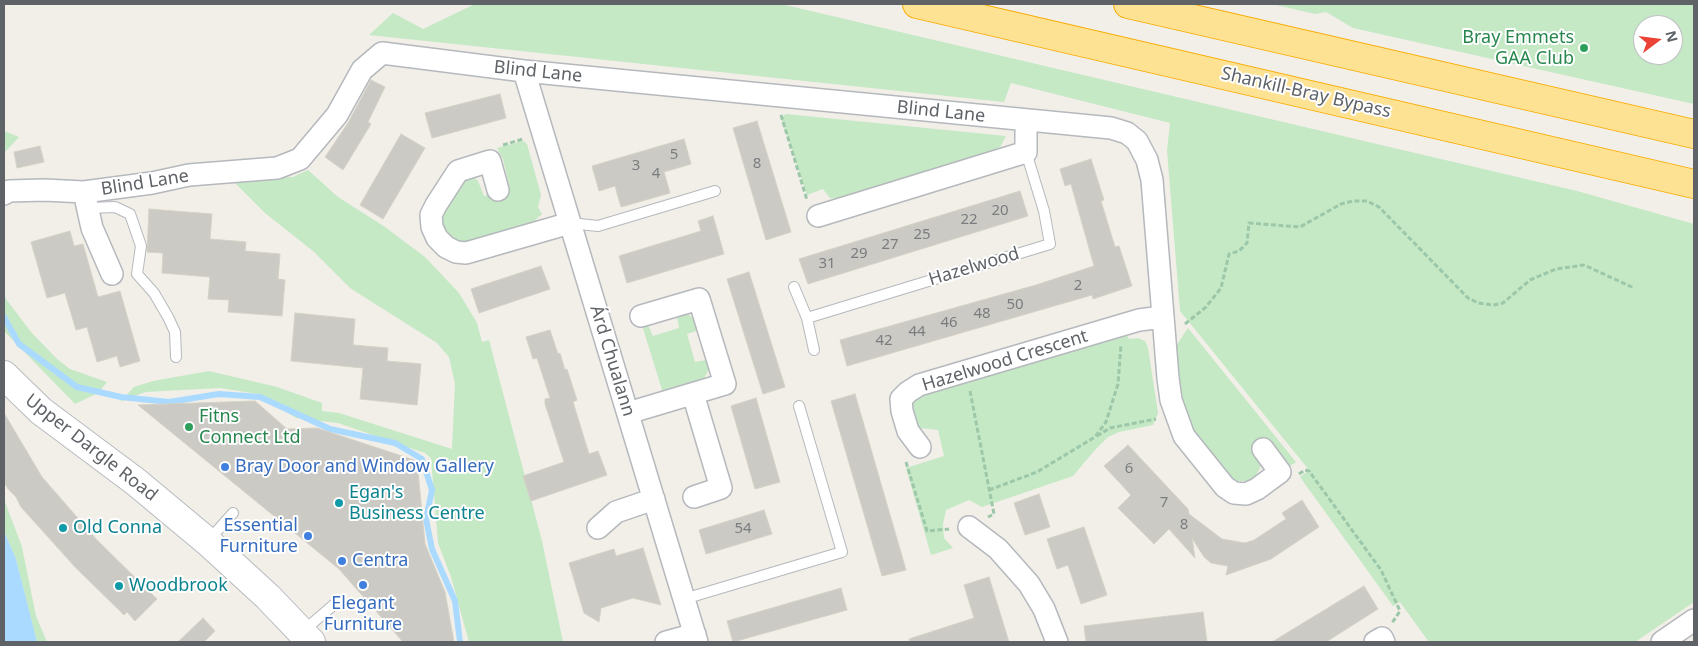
<!DOCTYPE html>
<meta charset="utf-8">
<style>
body{margin:0}
#map{position:relative;width:1698px;height:646px;overflow:hidden;background:#f1efe8;font-family:"Noto Sans",sans-serif}
canvas{display:block}
.frame{position:absolute;inset:0;border:5px solid #5f6368;pointer-events:none}
.north{position:absolute;left:1633px;top:15px;width:50px;height:50px;box-sizing:border-box;background:#fff;border:1px solid #bfc1c3;border-radius:50%;rotate:75deg;font-size:14px;font-weight:700;line-height:20px;text-align:center;color:#5f6368}
.north::after{content:'';display:block;margin:auto;width:18px;height:22px;background:#ea4335;clip-path:polygon(50% 0,100% 100%,50% 72%,0 100%)}
</style>
<div id="map">
<canvas width="1698" height="646"></canvas>
<div class="frame"></div>
<div class="north">N</div>
</div>
<script>
const ctx = document.querySelector('canvas').getContext('2d');
ctx.lineJoin = 'round';
function fill(path, color) {
  ctx.fillStyle = color;
  ctx.fill(path, 'evenodd');
}
function toPath(rows) {
  const path = new Path2D();
  for (const r of rows) {
    path.moveTo(r[0], r[1]);
    for (let i = 2; i < r.length; i += 2) path.lineTo(r[i], r[i + 1]);
  }
  return path;
}
function stroke(path, color, width, dash) {
  ctx.strokeStyle = color;
  ctx.lineWidth = width;
  ctx.lineCap = dash ? 'butt' : 'round';
  ctx.setLineDash(dash || []);
  ctx.stroke(path);
}
function label(font, color, halo, rows, align = 'center') {
  ctx.font = font + ' "Noto Sans",sans-serif';
  ctx.lineWidth = 4;
  ctx.setLineDash([]);
  ctx.textBaseline = 'middle';
  ctx.strokeStyle = halo;
  ctx.fillStyle = color;
  for (const [text, x, y, turn = 0] of rows) {
    ctx.save();
    ctx.translate(x, y);
    ctx.rotate((+turn || 0) * Math.PI / 180);
    ctx.textAlign = isNaN(turn) ? turn : align;
    if (halo) ctx.strokeText(text, 0, 0);
    ctx.fillText(text, 0, 0);
    ctx.restore();
  }
}
const green = toPath([
 [475,4,781,4,1577,191,1694,224,1694,602,1635,642,1429,642,1400,602,1393,606,1300,477,1309,470,1180,311,1167,150,1170,123,1011,83,1004,102,369,35,393,13,423,29],
 [1272,4,1694,4,1694,104,1353,28,1326,12,1315,14],
 [1643,25,1673,25,1673,55,1643,55],
 [786,114,1006,136,1000,147,980,158,841,199,830,198,823,189,807,195,781,118],
 [4,131,19,137,4,153],
 [523,141,527,144,541,195,538,207,542,214,531,224,458,247,443,239,438,211,460,178,473,176,478,181,484,196,510,189,503,159,497,148],
 [308,170,338,197,385,227,425,257,459,293,477,323,482,342,489,340,542,541,563,642,469,642,451,577,438,543,431,458,425,453,338,423,296,418,258,394,220,388,145,392,120,402,134,387,153,381,209,371,277,387,322,403,322,411,339,413,452,449,455,384,449,357,437,343,350,288,313,251,265,213,231,179,293,177],
 [4,291,6,299,31,332,57,359,70,369,107,382,98,393,75,404,4,331],
 [682,313,688,314,697,322,696,331,687,334,695,362,707,360,710,367,704,379,663,393,642,325,648,325,653,336,679,328,677,316],
 [1188,328,1296,462,1290,466,1270,442,1252,452,1261,466,1256,475,1250,481,1232,481,1195,437,1181,410,1174,349],
 [1126,333,1129,339,1138,338,1145,341,1148,348,1158,413,1153,425,1119,432,1108,437,1094,451,1073,476,982,507,969,500,946,510,943,524,944,538,953,548,931,555,906,468,944,456,938,430,920,428,914,421,912,411,913,402,920,395],
 [4,499,22,547,36,616,47,642,37,642,33,628,16,559,4,531]
]);
const water = toPath([
 [4,531,16,559,37,642,4,642]
]);
const stream = toPath([
 [4,317,19,344,77,387,121,397,169,402,219,394,260,397,330,429,395,443,422,459,432,490,426,519,432,549,455,601,460,642]
]);
const building = toPath([
 [371,80,385,87,368,122,371,124,343,170,325,157,348,123,371,80],
 [500,94,506,118,432,138,425,113,500,94],
 [757,121,791,232,766,240,733,128,757,121],
 [401,134,425,148,383,219,360,205,401,134],
 [684,139,691,164,664,172,670,193,621,207,615,186,599,191,592,166,684,139],
 [40,146,44,162,17,168,14,152,40,146],
 [1091,159,1104,200,1101,201,1115,247,1119,246,1132,286,1093,299,1092,295,847,366,840,340,1036,285,1094,266,1071,184,1065,186,1060,169,1091,159],
 [1020,191,1028,216,808,284,799,259,1020,191],
 [149,209,212,214,210,239,246,242,245,251,280,254,278,279,285,280,282,316,228,312,229,300,208,299,210,277,162,273,163,253,147,252,149,209],
 [713,216,724,254,627,283,619,256,701,231,698,221,713,216],
 [70,231,74,246,83,244,98,297,120,291,140,361,120,367,117,356,97,362,87,327,76,330,65,293,47,298,31,242,70,231],
 [541,266,550,289,479,313,471,289,541,266],
 [749,272,785,387,763,394,727,279,749,272],
 [295,313,355,319,353,345,388,348,387,361,421,364,417,405,360,399,363,368,291,361,295,313],
 [550,330,558,354,560,353,565,370,567,369,577,400,573,402,589,454,598,451,607,475,531,501,523,476,564,462,545,404,545,399,550,398,537,358,533,359,526,337,550,330],
 [855,394,906,570,882,576,831,401,855,394],
 [756,398,780,482,755,489,731,406,756,398],
 [255,401,287,429,317,428,417,461,425,544,445,592,454,642,403,642,339,569,138,405,255,401],
 [4,413,42,477,97,540,157,599,135,621,127,612,124,615,75,567,21,507,16,497,8,489,4,482,4,413],
 [1128,445,1188,509,1189,514,1222,539,1245,543,1254,540,1286,519,1282,513,1302,500,1319,527,1271,559,1226,575,1228,566,1211,563,1204,557,1192,538,1195,558,1169,529,1154,544,1118,508,1131,495,1104,466,1128,445],
 [1039,494,1050,527,1025,535,1014,503,1039,494],
 [764,510,772,534,706,554,699,530,764,510],
 [1084,527,1107,595,1081,604,1068,565,1057,569,1047,539,1084,527],
 [643,548,661,605,633,598,601,608,599,622,584,613,569,563,614,549,616,556,643,548],
 [989,577,1009,642,910,642,909,639,974,618,964,585,989,577],
 [1364,586,1378,609,1326,642,1272,642,1364,586],
 [841,588,847,610,733,642,727,621,841,588],
 [1203,612,1207,642,1086,642,1084,626,1203,612],
 [203,618,215,631,204,642,178,642,203,618]
]);
const path = toPath([
 [781,115,807,200],
 [503,145,523,139],
 [1185,324,1206,307,1221,288,1229,254,1239,251,1247,243,1249,223,1300,227,1341,204,1353,201,1367,201,1379,207,1468,298,1478,303,1493,305,1503,303,1530,280,1556,269,1584,265,1634,288],
 [970,391,994,514,988,517],
 [1097,436,1110,428,1156,419],
 [906,462,927,531,949,529],
 [1299,474,1305,470,1309,471,1381,570,1400,611,1392,623],
 [989,490,1037,472,1095,437,1106,422,1118,384,1121,345]
]);
const lane = toPath([
 [88,208,115,207,130,214,141,246,137,274,154,293,168,317,175,332,176,357],
 [570,223,598,226,715,191],
 [794,287,807,318,814,350],
 [807,318,1050,244,1044,211,1026,152],
 [209,540,233,513],
 [684,599,842,552,799,406],
 [302,632,337,602]
]);
const street = toPath([
 [524,71,697,642],
 [498,190,490,161,458,171,436,205,431,215,432,227,437,238,446,247,456,252,466,253,570,223],
 [84,192,92,228,112,274],
 [4,194,9,191,44,190,84,192,152,183,189,175,277,168,300,159,337,115,362,70,382,53,524,71,1111,128,1127,133,1137,141,1147,160,1152,180,1168,378,1171,400,1184,436,1225,487,1234,493,1246,494,1257,489,1280,472,1263,449],
 [818,216,1026,152,1026,121],
 [693,394,721,488,694,497],
 [628,413,725,384,699,299,641,316],
 [920,447,908,431,902,411,901,399,908,392,919,385,1139,320,1162,317],
 [969,527,998,549,1029,584,1044,609,1057,642],
 [598,528,616,512,654,499],
 [666,642,695,634],
 [1375,642,1382,638,1384,642],
 [1662,642,1694,620]
]);
const secondary = toPath([
 [4,375,41,411,136,482,208,542,268,597,311,642]
]);
const highway = toPath([
 [917,4,1694,184],
 [1128,4,1694,134]
]);
const markers = [
 [1584,48,5,"#2e9e5b"],
 [189,427,5,"#2e9e5b"],
 [225,467,5,"#3f7fe0"],
 [339,503,5,"#0f9aa8"],
 [63,528,5,"#0f9aa8"],
 [308,536,5,"#3f7fe0"],
 [342,561,5,"#3f7fe0"],
 [363,585,5,"#3f7fe0"],
 [119,586,5,"#0f9aa8"]
];
const numberNames = [
 ["5",674,155],
 ["8",757,164],
 ["3",636,166],
 ["4",656,174],
 ["20",1000,211],
 ["22",969,220],
 ["25",922,235],
 ["27",890,245],
 ["29",859,254],
 ["31",827,264],
 ["2",1078,286],
 ["50",1015,305],
 ["48",982,314],
 ["46",949,323],
 ["44",917,332],
 ["42",884,341],
 ["6",1129,469],
 ["7",1164,503],
 ["8",1184,525],
 ["54",743,529]
];
const leisureNames = [
 ["Bray Emmets",1574,38],
 ["GAA Club",1574,59],
 ["Fitns",199,417,"left"],
 ["Connect Ltd",199,438,"left"]
];
const streetNames = [
 ["Blind Lane",538,72,6],
 ["Shankill-Bray Bypass",1306,93,13],
 ["Blind Lane",941,112,6],
 ["Blind Lane",145,183,-9],
 ["Hazelwood",974,267,-17],
 ["Árd Chualann",612,361,73],
 ["Hazelwood Crescent",1005,361,-17],
 ["Upper Dargle Road",91,448,38]
];
const shopNames = [
 ["Bray Door and Window Gallery",235,467],
 ["Essential",298,526,"right"],
 ["Furniture",298,547,"right"],
 ["Centra",352,561],
 ["Elegant",363,604,"center"],
 ["Furniture",363,625,"center"]
];
const cultureNames = [
 ["Egan's",349,493],
 ["Business Centre",349,514],
 ["Old Conna",73,528],
 ["Woodbrook",129,586]
];
fill(green, '#c5e8c5');
fill(water, '#aadaff');
stroke(stream, '#aadaff', 6);
fill(building, '#cccac5');
stroke(building, '#d6d1c6', 1);
stroke(lane, '#b5b8bc', 12);
stroke(street, '#b5b8bc', 24);
stroke(secondary, '#b6babf', 30);
stroke(highway, '#f9ab00', 30);
stroke(path, '#9cc7a9', 3, [5, 2.5]);
stroke(lane, '#fff', 10);
stroke(street, '#fff', 21);
stroke(secondary, '#fff', 28);
stroke(highway, '#fde293', 28);
for (const [x, y, r, color] of markers) {
  const dot = new Path2D();
  dot.arc(x, y, r, 0, 2 * Math.PI);
  ctx.fillStyle = color;
  ctx.fill(dot);
  stroke(dot, '#fff', 2);
}
label('15px', '#7a7d7f', null, numberNames);
label('18px', '#27864d', '#fff', leisureNames, 'right');
label('18px', '#5f6368', '#fff', streetNames);
label('18px', '#366cbe', '#fff', shopNames, 'left');
label('18px', '#0d838f', '#fff', cultureNames, 'left');
</script>
